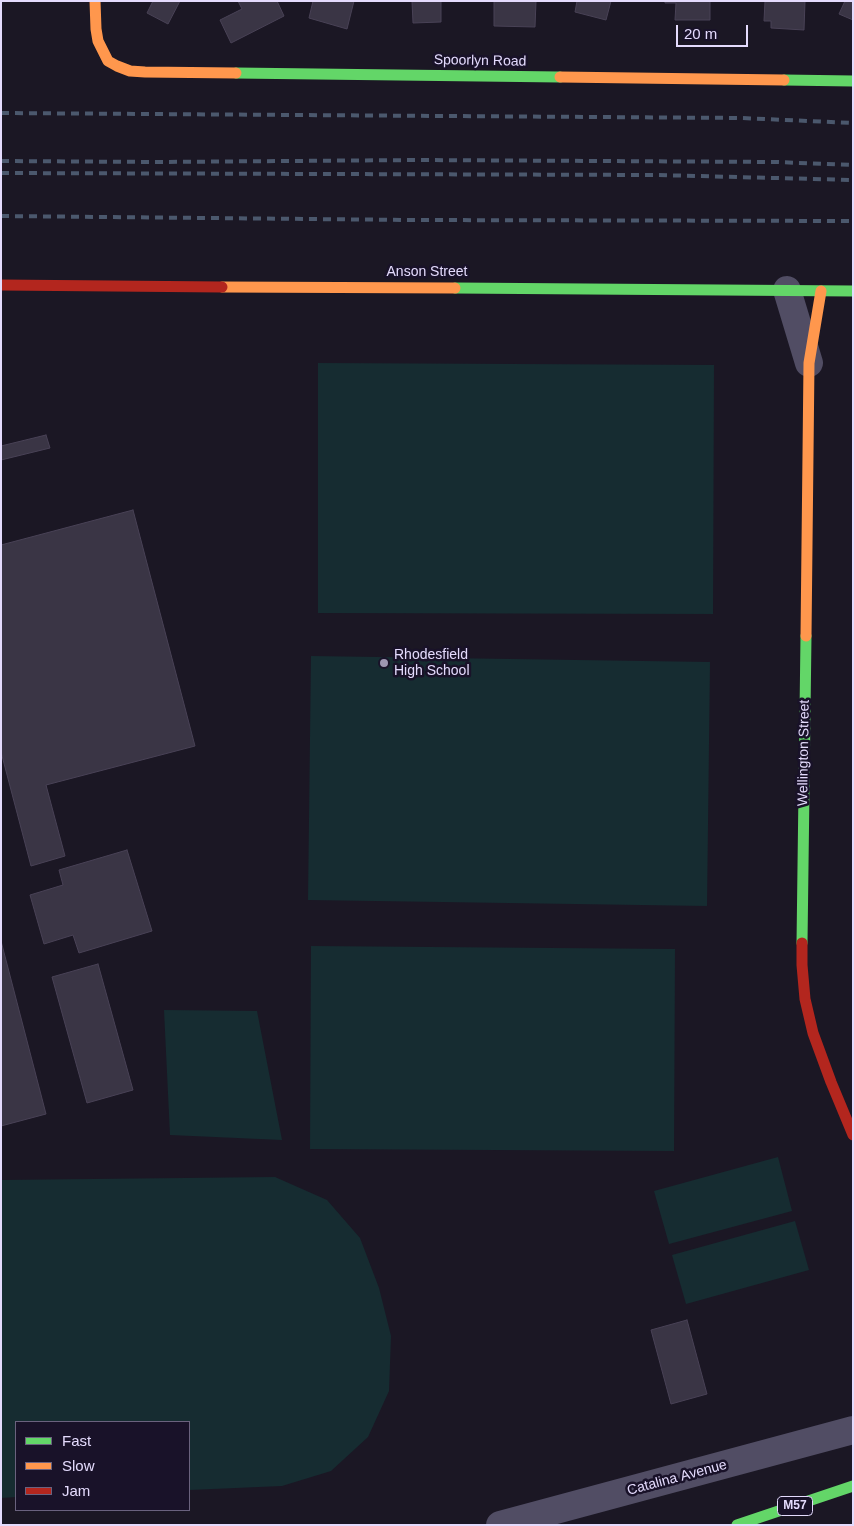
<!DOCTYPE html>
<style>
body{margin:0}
#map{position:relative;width:854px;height:1526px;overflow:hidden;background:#1b1724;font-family:Arial,sans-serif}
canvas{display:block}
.frame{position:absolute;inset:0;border:2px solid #e4dbfd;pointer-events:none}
.legend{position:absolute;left:15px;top:1421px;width:175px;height:90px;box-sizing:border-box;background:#191229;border:1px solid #6a627e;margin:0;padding:6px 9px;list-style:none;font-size:15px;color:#e4dbfd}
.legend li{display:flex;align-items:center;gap:10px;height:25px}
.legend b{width:25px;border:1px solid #6a627e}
.scale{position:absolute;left:676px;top:25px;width:72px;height:22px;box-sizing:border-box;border:2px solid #e4dbfd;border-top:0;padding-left:6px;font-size:15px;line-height:18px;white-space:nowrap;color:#e4dbfd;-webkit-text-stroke:4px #191229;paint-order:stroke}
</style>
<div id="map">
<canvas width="854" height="1526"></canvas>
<div class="frame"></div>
<ul class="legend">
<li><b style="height:6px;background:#63d668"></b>Fast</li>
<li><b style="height:6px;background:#ff974d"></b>Slow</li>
<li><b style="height:6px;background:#b3261e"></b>Jam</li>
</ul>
<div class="scale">20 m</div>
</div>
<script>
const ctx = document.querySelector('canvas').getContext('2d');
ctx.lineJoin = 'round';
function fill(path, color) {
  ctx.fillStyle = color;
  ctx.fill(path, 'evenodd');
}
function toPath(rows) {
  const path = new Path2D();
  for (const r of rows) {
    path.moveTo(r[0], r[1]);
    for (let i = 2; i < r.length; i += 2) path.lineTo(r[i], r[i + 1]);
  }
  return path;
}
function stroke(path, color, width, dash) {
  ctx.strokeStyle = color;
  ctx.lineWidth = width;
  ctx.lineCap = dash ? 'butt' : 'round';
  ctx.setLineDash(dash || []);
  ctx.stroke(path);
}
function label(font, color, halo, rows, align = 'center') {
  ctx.font = font + ' Arial,sans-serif';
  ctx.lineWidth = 5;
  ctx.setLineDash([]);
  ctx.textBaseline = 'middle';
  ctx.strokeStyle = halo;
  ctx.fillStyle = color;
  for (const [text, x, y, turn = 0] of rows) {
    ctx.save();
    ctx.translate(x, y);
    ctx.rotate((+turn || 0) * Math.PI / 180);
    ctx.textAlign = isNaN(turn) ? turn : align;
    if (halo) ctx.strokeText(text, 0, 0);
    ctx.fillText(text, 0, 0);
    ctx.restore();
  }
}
const green = toPath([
 [318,363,714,365,713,614,318,613],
 [311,656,710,662,707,906,308,900],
 [311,946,675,949,674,1151,310,1149],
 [164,1010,257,1011,282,1140,170,1135],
 [778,1157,792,1211,669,1244,654,1191],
 [275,1177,327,1200,360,1238,379,1288,391,1336,389,1391,368,1437,331,1471,282,1486,189,1490,189,1422,16,1422,16,1497,1,1498,1,1180],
 [795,1221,809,1270,686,1304,672,1255]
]);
const building = toPath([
 [153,1,180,1,168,24,147,13,153,1],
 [238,1,277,1,284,16,231,43,220,20,242,9,238,1],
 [313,1,354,1,347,29,309,18,313,1],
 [412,1,441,1,441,22,413,23,412,1],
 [494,1,536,1,535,27,494,26,494,1],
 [577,1,611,1,606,20,575,12,577,1],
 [665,1,710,1,710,20,675,20,676,3,665,3,665,1],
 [765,1,805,1,804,30,771,28,771,21,764,21,765,1],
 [845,1,853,1,853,20,839,14,845,1],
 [46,435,50,448,1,460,1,446,46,435],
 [133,510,195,746,46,785,65,856,31,866,1,752,1,545,133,510],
 [127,850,152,931,79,953,73,935,44,944,30,895,63,885,59,870,127,850],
 [1,941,46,1114,1,1126,1,941],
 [98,964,133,1090,87,1103,52,977,98,964],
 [687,1320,707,1394,671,1404,651,1330,687,1320]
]);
const street = toPath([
 [787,290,809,363],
 [500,1525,853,1430]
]);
const fast = toPath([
 [236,73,560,77],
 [784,80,853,81],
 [455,288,853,291],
 [802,943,806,636],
 [737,1525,853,1486]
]);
const slow = toPath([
 [95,1,96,29,98,41,108,61,117,66,130,71,145,72,236,73],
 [560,77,784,80],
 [222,287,455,288],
 [806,636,809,363,821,291]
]);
const jam = toPath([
 [1,285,222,287],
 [802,943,802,965,805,999,813,1033,831,1082,853,1135]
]);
const rail = toPath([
 [1,113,742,118,853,123],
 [1,161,156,162,419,160,776,162,853,165],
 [1,173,658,175,853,180],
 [1,216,412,220,853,221]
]);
const markers = [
 [384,663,5,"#9e96b1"]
];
const shields = [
 [795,1506,35]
];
const shieldNames = [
 ["M57",795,1506]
];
const streetNames = [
 ["Spoorlyn Road",480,61,1],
 ["Anson Street",427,272],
 ["Wellington Street",804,753,-89],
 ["Catalina Avenue",677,1478,-15]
];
const poiNames = [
 ["Rhodesfield",394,655],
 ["High School",394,671]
];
fill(green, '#162c31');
fill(building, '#3a3545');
stroke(building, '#494256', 1);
stroke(street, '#514d64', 28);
stroke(fast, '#63d668', 11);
stroke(slow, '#ff974d', 11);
stroke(jam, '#b3261e', 11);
stroke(rail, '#4b586d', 4, [8, 6]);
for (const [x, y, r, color] of markers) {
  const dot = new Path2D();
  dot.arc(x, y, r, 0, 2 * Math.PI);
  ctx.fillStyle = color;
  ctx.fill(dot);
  stroke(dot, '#191229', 2);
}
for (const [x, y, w] of shields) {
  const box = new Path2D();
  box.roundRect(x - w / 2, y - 9.5, w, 19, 4);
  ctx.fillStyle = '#191229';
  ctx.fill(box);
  stroke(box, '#e4dbfd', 1);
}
label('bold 12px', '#e4dbfd', null, shieldNames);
label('14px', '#e4dbfd', '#191229', streetNames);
label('14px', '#e4dbfd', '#191229', poiNames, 'left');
</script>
